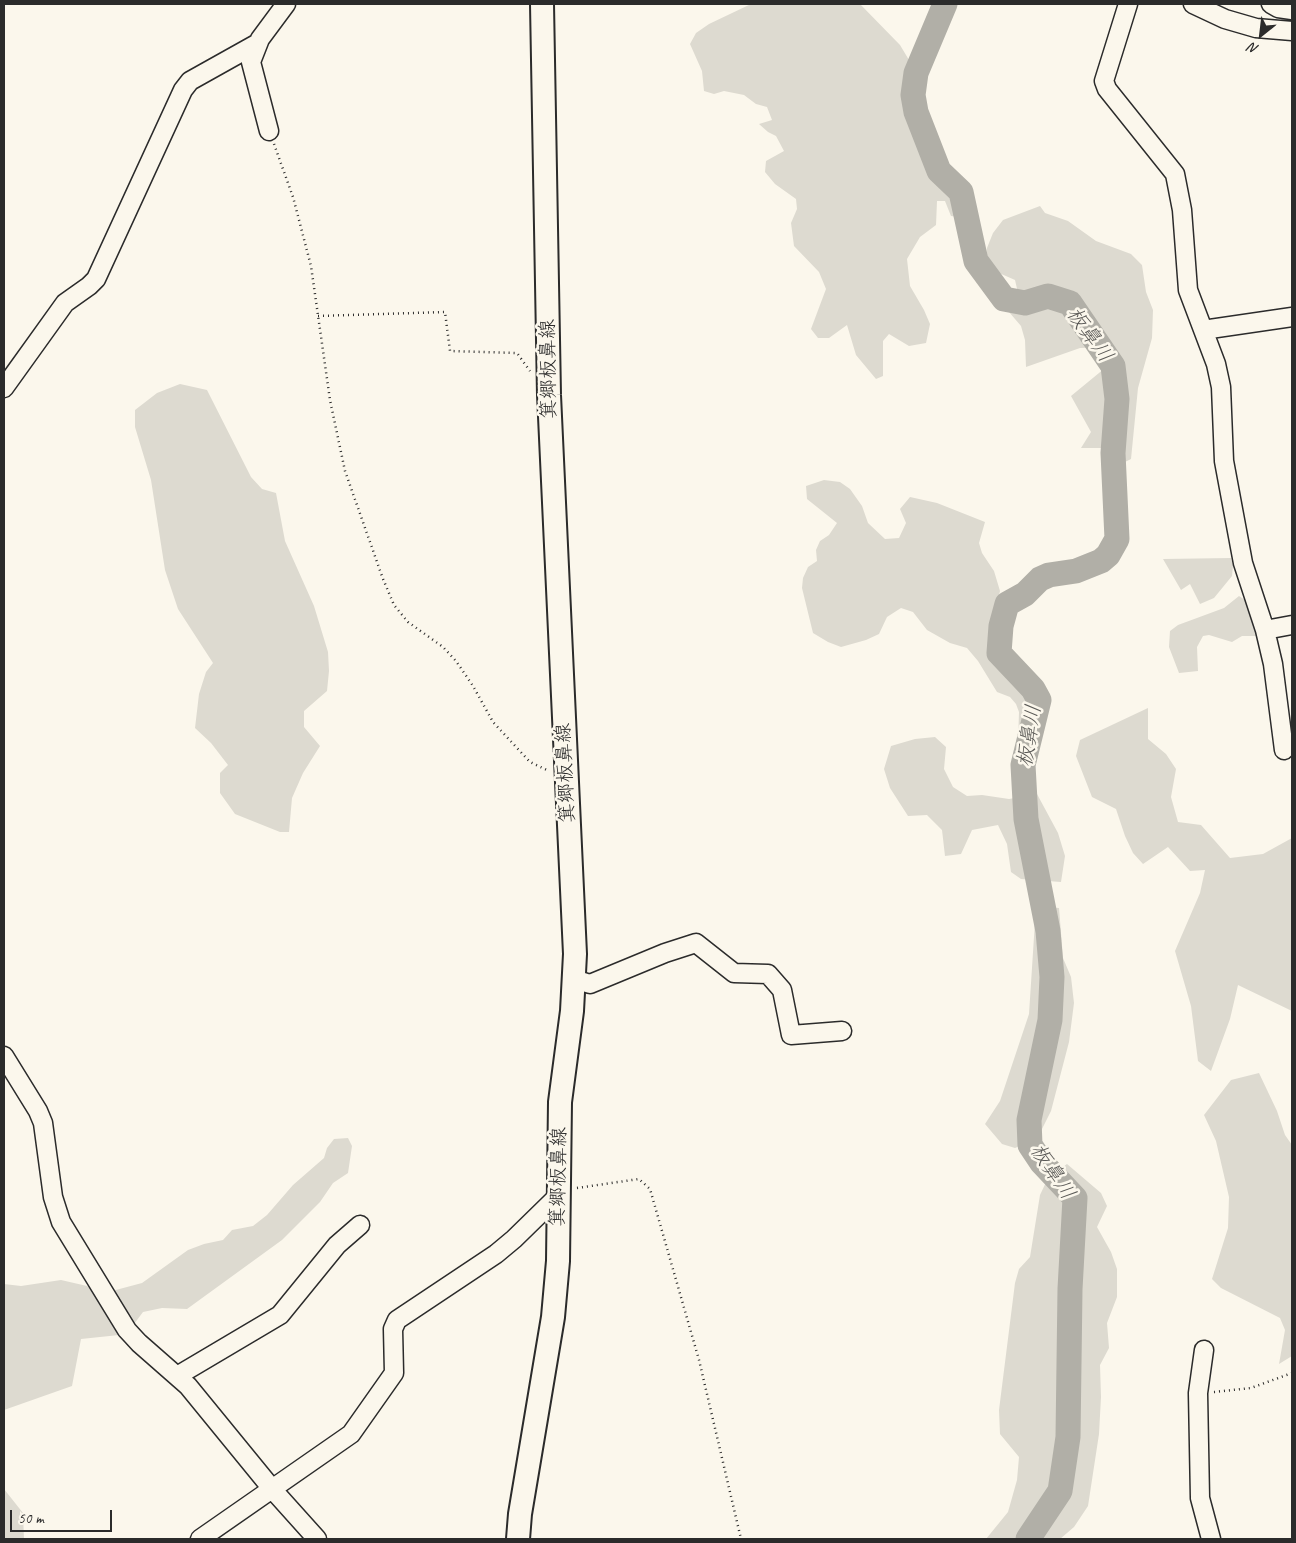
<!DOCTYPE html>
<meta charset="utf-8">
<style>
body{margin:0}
#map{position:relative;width:1296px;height:1543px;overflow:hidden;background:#fbf7ec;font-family:Caveat,sans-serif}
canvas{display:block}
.frame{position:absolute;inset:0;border:5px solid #2b2b2b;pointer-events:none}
.north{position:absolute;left:1236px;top:10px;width:50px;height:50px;-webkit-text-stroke:4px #fbf7ec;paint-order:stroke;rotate:209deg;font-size:14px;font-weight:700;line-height:20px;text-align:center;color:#2b2b2b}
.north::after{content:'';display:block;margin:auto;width:18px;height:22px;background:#2b2b2b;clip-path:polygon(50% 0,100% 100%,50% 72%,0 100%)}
.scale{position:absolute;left:10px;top:1510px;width:102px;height:22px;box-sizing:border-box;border:2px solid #2b2b2b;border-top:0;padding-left:6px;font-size:15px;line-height:18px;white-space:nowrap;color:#2b2b2b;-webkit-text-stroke:4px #fbf7ec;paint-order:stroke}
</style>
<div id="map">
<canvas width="1296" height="1543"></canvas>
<div class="frame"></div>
<div class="north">N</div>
<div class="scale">50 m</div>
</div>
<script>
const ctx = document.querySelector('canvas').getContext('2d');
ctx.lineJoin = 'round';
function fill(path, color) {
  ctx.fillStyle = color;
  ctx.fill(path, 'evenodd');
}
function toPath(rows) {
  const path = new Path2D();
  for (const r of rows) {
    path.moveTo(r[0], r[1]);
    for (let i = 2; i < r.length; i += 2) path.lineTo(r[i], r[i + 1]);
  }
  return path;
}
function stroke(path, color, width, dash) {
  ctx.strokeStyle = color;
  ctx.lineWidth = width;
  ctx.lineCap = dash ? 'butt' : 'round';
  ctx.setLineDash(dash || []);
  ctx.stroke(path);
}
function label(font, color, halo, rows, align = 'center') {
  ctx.font = font + ' Caveat,"Klee One",sans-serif';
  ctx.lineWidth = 5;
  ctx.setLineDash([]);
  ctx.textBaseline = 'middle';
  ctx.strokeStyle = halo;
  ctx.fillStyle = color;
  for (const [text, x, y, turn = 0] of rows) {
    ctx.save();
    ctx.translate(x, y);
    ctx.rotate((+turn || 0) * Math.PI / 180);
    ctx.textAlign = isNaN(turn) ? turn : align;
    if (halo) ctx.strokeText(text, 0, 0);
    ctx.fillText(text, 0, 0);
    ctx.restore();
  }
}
const green = toPath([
 [751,4,860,4,900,45,909,60,905,85,909,112,933,177,955,199,959,213,958,217,951,216,945,201,937,201,936,225,920,237,907,259,910,286,924,310,930,324,926,343,909,346,889,334,883,341,883,376,876,379,856,355,847,325,829,338,818,338,811,329,826,289,819,272,794,246,791,223,797,209,796,199,775,184,765,172,766,161,784,151,776,136,768,132,759,124,772,120,767,107,756,104,744,95,724,91,714,94,704,91,702,71,690,44,696,33,709,24],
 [1040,206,1045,213,1068,221,1096,241,1131,254,1142,265,1146,292,1153,310,1152,338,1138,388,1131,459,1121,464,1117,448,1081,448,1091,432,1071,396,1116,359,1108,347,1080,348,1026,367,1025,340,1021,326,1009,312,1018,293,1015,280,999,273,985,262,987,248,993,233,1003,220],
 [180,384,207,390,251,477,262,489,276,493,285,541,314,606,328,652,329,671,327,691,304,711,304,727,320,746,303,773,292,798,289,832,280,832,235,814,220,793,220,773,228,765,211,743,195,728,199,694,206,672,213,663,178,609,165,570,151,480,135,427,135,410,157,393],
 [824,480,840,482,850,489,862,506,868,523,885,539,899,538,906,523,900,509,910,497,937,503,985,522,979,543,982,553,994,571,1000,591,990,634,989,651,1029,698,1034,716,1032,754,1027,777,1017,776,1019,712,1016,704,1010,697,997,692,978,661,967,648,950,643,927,630,913,612,901,608,887,617,879,634,866,640,841,647,828,642,813,633,802,588,803,578,808,567,817,561,816,550,820,541,829,535,837,523,807,499,806,486],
 [1231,558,1233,565,1232,576,1214,598,1200,604,1190,584,1181,590,1163,559],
 [1239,596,1248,602,1253,614,1257,636,1242,636,1232,642,1209,635,1203,636,1197,647,1198,671,1179,673,1169,647,1170,631,1178,625,1224,608],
 [1148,708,1148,739,1166,754,1176,769,1171,797,1178,822,1201,825,1230,858,1263,854,1292,838,1292,1011,1238,985,1230,1019,1211,1071,1198,1061,1191,1006,1175,951,1200,893,1205,870,1190,871,1168,847,1143,864,1133,853,1125,836,1116,809,1092,797,1076,756,1080,740],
 [935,737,946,747,944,769,953,787,967,796,982,795,1009,799,1037,794,1058,833,1065,856,1061,882,1021,879,1011,872,1007,844,998,825,972,830,961,854,945,856,942,830,927,815,908,816,890,788,884,769,891,746,915,739],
 [1036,906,1059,908,1063,958,1071,977,1074,1003,1069,1042,1051,1111,1037,1139,1015,1148,1002,1144,985,1124,1000,1101,1029,1014],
 [1259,1073,1277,1111,1285,1135,1292,1145,1292,1356,1279,1364,1285,1330,1280,1318,1221,1288,1212,1279,1228,1228,1229,1197,1216,1141,1204,1115,1231,1080],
 [348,1138,352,1146,348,1173,333,1183,320,1202,282,1240,187,1309,162,1308,143,1312,134,1324,112,1291,142,1283,188,1250,204,1244,223,1240,232,1230,253,1226,267,1215,293,1185,324,1158,327,1148,334,1139],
 [1067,1164,1101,1193,1107,1206,1097,1227,1111,1252,1117,1269,1117,1297,1107,1323,1109,1348,1100,1365,1101,1397,1099,1434,1088,1506,1074,1527,1060,1539,986,1539,1008,1512,1017,1480,1019,1457,1000,1434,999,1410,1015,1283,1019,1269,1030,1257,1040,1195,1048,1178],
 [61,1280,87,1286,97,1293,119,1335,81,1339,72,1386,4,1410,4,1284,21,1286],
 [4,1489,23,1513,24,1539,4,1539]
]);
const river = toPath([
 [945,4,916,73,913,95,916,112,939,171,961,192,976,261,1004,299,1025,303,1048,296,1070,303,1113,366,1117,399,1113,453,1117,539,1108,555,1101,561,1076,571,1049,575,1040,579,1025,594,1007,604,1001,626,999,653,1033,689,1039,700,1023,765,1026,819,1048,931,1052,977,1050,1020,1029,1120,1030,1145,1042,1163,1075,1198,1070,1289,1068,1437,1060,1491,1028,1539]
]);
const path = toPath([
 [274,144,293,197,311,266,330,400,345,471,383,579,394,605,408,622,443,647,456,661,473,686,493,722,530,762,549,771],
 [318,316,445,312,450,351,517,353,530,371],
 [577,1188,639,1179,650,1189,699,1360,741,1539],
 [1214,1392,1251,1388,1292,1373]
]);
const minor = toPath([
 [1128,4,1104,81,1107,89,1175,174,1182,210,1188,290,1216,364,1221,387,1224,461,1243,563,1265,630,1273,664,1284,750],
 [1193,4,1225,19,1256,28,1292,31],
 [1271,4,1278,8,1292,10],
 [269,131,251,62,260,39,286,4],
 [1203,330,1292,317],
 [4,388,65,303,89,286,96,279,183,90,190,81,258,43],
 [1265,630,1292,625],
 [574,979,590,984,665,953,696,943,734,973,768,974,782,990,791,1035,842,1031],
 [4,1056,38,1111,43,1123,53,1197,61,1222,127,1330,139,1343,188,1386,273,1490,317,1539],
 [1204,1350,1198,1393,1200,1498,1211,1539],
 [177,1376,280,1315,337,1245,360,1225],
 [200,1539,351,1434,394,1373,393,1329,397,1320,496,1254,514,1239,558,1196]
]);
const major = toPath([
 [518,1539,520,1514,553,1317,558,1261,560,1102,572,1011,575,954,549,395,542,4]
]);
const streetNames = [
 ["箕郷板鼻線",549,369,-91],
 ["箕郷板鼻線",566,773,-93],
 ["箕郷板鼻線",559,1177,-89]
];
const waterNames = [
 ["板鼻川",1089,335,54],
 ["板鼻川",1030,736,-81],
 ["板鼻川",1052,1172,56]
];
fill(green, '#dddad0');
stroke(river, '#b1afa7', 25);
stroke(minor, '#2b2b2b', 21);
stroke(major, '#2b2b2b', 26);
stroke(path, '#2b2b2b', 2.5, [1, 4]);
stroke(minor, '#fbf7ec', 18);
stroke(major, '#fbf7ec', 22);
label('20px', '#2b2b2b', '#fbf7ec', streetNames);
label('italic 21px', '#5a5956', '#fbf7ec', waterNames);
</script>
